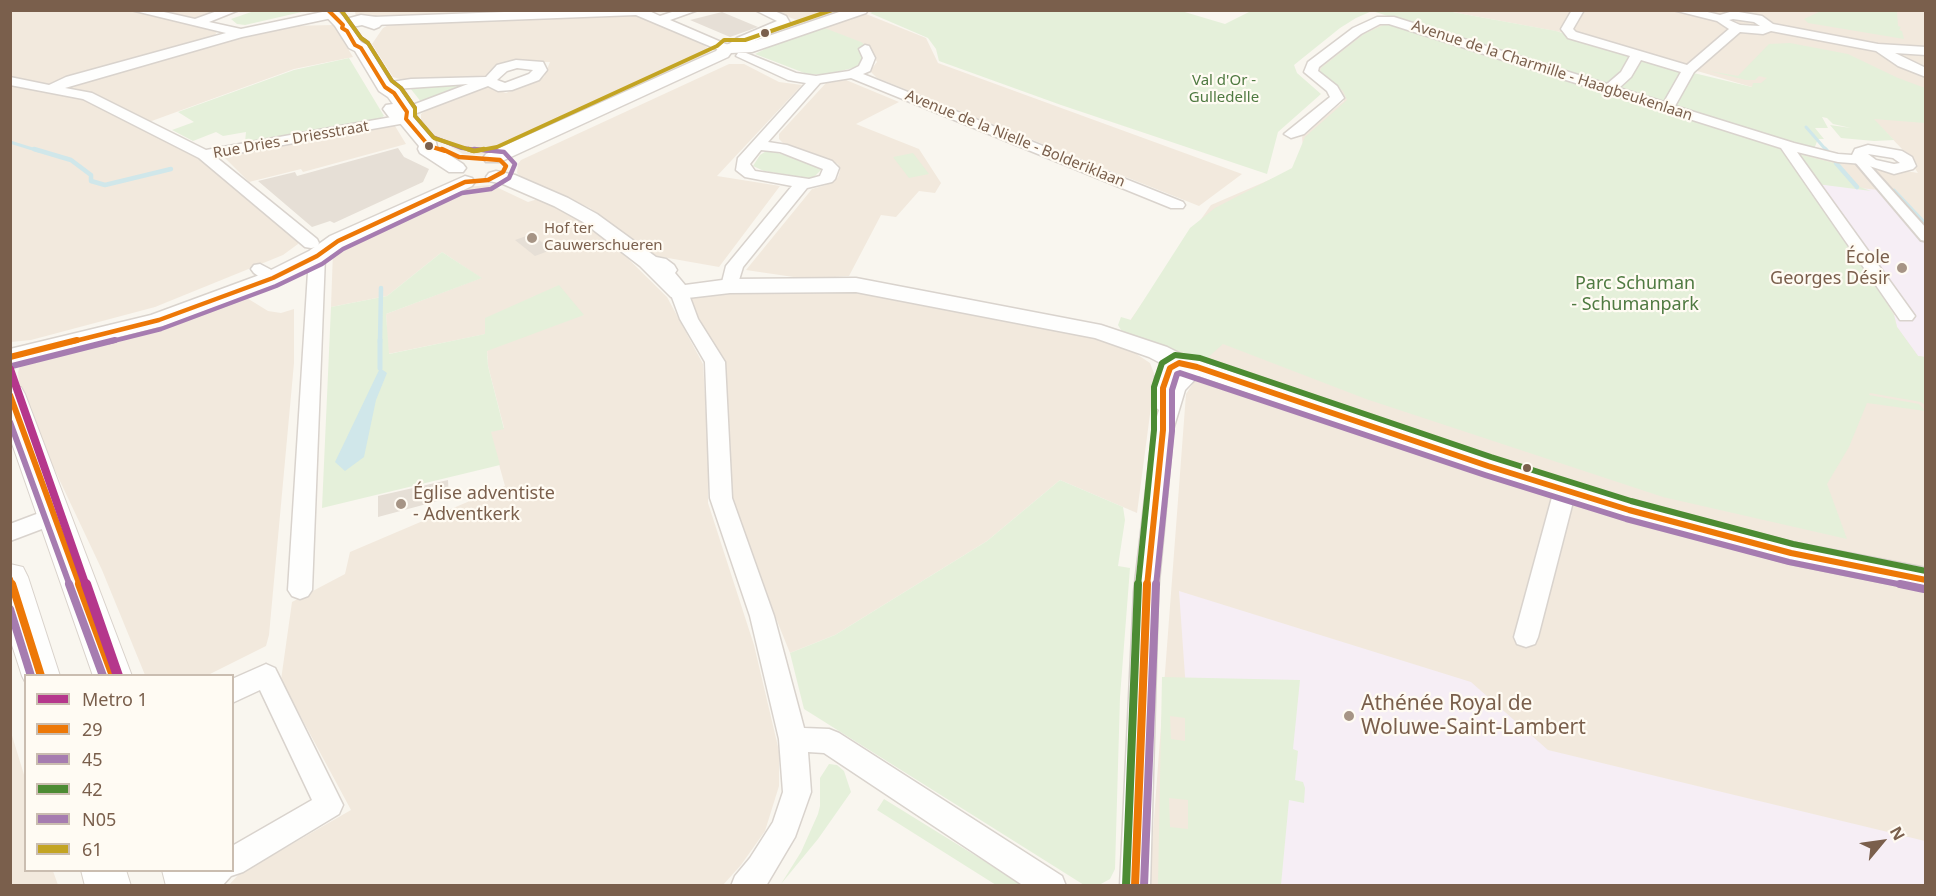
<!DOCTYPE html>
<meta charset="utf-8">
<style>
body{margin:0}
#map{position:relative;width:1936px;height:896px;overflow:hidden;background:#f9f6ef;font-family:"Noto Sans",sans-serif}
canvas{display:block}
.frame{position:absolute;inset:0;border:12px solid #7a5f4c;pointer-events:none}
.legend{position:absolute;left:24px;top:674px;width:210px;height:198px;box-sizing:border-box;background:#fffbf3;border:2px solid #cabdb0;margin:0;padding:8px 10px;list-style:none;font-size:18px;color:#7a5f4c}
.legend li{display:flex;align-items:center;gap:12px;height:30px}
.legend b{width:30px;border:2px solid #cabdb0}
.north{position:absolute;left:1852px;top:812px;width:60px;height:60px;-webkit-text-stroke:4px #fffbf3;paint-order:stroke;rotate:61deg;font-size:16px;font-weight:700;line-height:24px;text-align:center;color:#7a5f4c}
.north::after{content:'';display:block;margin:auto;width:21px;height:27px;background:#7a5f4c;clip-path:polygon(50% 0,100% 100%,50% 72%,0 100%)}
</style>
<div id="map">
<canvas width="1936" height="896"></canvas>
<div class="frame"></div>
<ul class="legend">
<li><b style="height:8px;background:#b5378c"></b>Metro 1</li>
<li><b style="height:8px;background:#ed7807"></b>29</li>
<li><b style="height:8px;background:#a67cb0"></b>45</li>
<li><b style="height:8px;background:#4c8b33"></b>42</li>
<li><b style="height:8px;background:#a67cb0"></b>N05</li>
<li><b style="height:8px;background:#c3a423"></b>61</li>
</ul>
<div class="north">N</div>
</div>
<script>
const ctx = document.querySelector('canvas').getContext('2d');
ctx.lineJoin = 'round';
function fill(path, color) {
  ctx.fillStyle = color;
  ctx.fill(path, 'evenodd');
}
function toPath(rows) {
  const path = new Path2D();
  for (const r of rows) {
    path.moveTo(r[0], r[1]);
    for (let i = 2; i < r.length; i += 2) path.lineTo(r[i], r[i + 1]);
  }
  return path;
}
function stroke(path, color, width, dash) {
  ctx.strokeStyle = color;
  ctx.lineWidth = width;
  ctx.lineCap = dash ? 'butt' : 'round';
  ctx.setLineDash(dash || []);
  ctx.stroke(path);
}
function label(font, color, halo, rows, align = 'center') {
  ctx.font = font + ' "Noto Sans",sans-serif';
  ctx.lineWidth = 4.5;
  ctx.setLineDash([]);
  ctx.textBaseline = 'middle';
  ctx.strokeStyle = halo;
  ctx.fillStyle = color;
  for (const [text, x, y, turn = 0] of rows) {
    ctx.save();
    ctx.translate(x, y);
    ctx.rotate((+turn || 0) * Math.PI / 180);
    ctx.textAlign = isNaN(turn) ? turn : align;
    if (halo) ctx.strokeText(text, 0, 0);
    ctx.fillText(text, 0, 0);
    ctx.restore();
  }
}
const residential = toPath([
 [10,11,226,11,191,25,217,32,213,37,48,85,11,77],
 [355,11,535,11,356,18],
 [773,11,849,11,807,24],
 [1447,11,1925,11,1925,885,1149,885,1186,394,1207,362,1122,332,1211,205,1304,165,1302,135,1344,101,1341,92,1317,70,1347,43,1383,21,1833,159,1918,173,1902,149,1878,124,1571,34],
 [630,14,699,41,710,50,706,57,488,155,463,154,433,136,421,121,421,114,430,108,486,86,506,93,544,77,550,62,502,63,493,75,483,78,406,81,393,77,372,44,383,28,394,22],
 [866,14,926,38,938,63,1242,174,1199,206,877,78,870,71,877,62,871,51,817,29],
 [334,25,353,57,294,69,149,122,65,88,64,86,233,38,288,26],
 [729,64,744,64,779,82,802,85,717,176,780,186,719,267,651,255,590,208,522,178,517,173,518,164,521,160],
 [846,80,899,102,856,124,919,149,941,183,935,193,919,191,896,217,881,215,849,276,807,279,746,270,812,189,826,185,838,177,840,171,838,164,784,144,779,139,779,134,826,83],
 [10,84,86,100,200,158,298,239,298,244,283,255,155,307,31,340,11,342],
 [391,126,395,126,406,144,303,172,301,169,249,182,225,158,228,154,236,152],
 [492,185,528,202,538,199,567,209,602,233,667,297,703,364,708,443,708,503,754,645,779,751,779,786,765,831,741,865,723,885,228,886,238,875,351,810,281,680,292,602,345,574,350,552,505,486,490,432,504,428,488,366,486,334,388,354,386,314,481,278,442,252,387,296,331,307,333,251,464,187],
 [698,291,861,292,1096,337,1135,353,1150,363,1155,376,1137,513,1060,480,987,541,835,635,790,653,729,502,720,362,692,318,688,297],
 [242,295,268,311,281,313,294,309,294,363,269,635,266,646,208,675,145,675,102,570,51,462,19,383,18,372,20,366,27,361,40,355],
 [10,729,25,778,26,870,53,871,58,885,11,885]
]);
const education = toPath([
 [1817,184,1880,190,1925,244,1925,357,1918,356,1897,327,1894,315,1914,317],
 [1179,591,1471,682,1548,750,1925,841,1925,885,1195,885,1191,761]
]);
const green = toPath([
 [877,10,1178,10,1225,24,1251,11,1447,11,1556,31,1677,69,1752,87,1753,83,1761,83,1767,78,1759,76,1755,80,1746,80,1709,71,1738,76,1769,44,1790,43,1848,54,1898,78,1925,88,1925,123,1874,119,1894,140,1874,141,1841,138,1830,125,1851,128,1833,124,1827,118,1822,117,1828,128,1815,128,1824,139,1818,139,1814,149,1784,141,1372,11,1356,18,1340,28,1294,65,1297,73,1321,94,1278,132,1267,174,1061,105,939,61,936,49,928,38,870,13],
 [254,11,254,10,306,11,245,25,237,24,231,19],
 [1821,11,1897,11,1898,26,1901,27,1899,30,1902,31,1904,39,1808,23,1804,19],
 [1390,22,1590,86,1616,96,1782,148,1894,300,1885,300,1894,315,1897,327,1918,356,1925,357,1925,405,1921,402,1870,393,1869,395,1919,404,1925,411,1867,403,1849,447,1827,484,1847,539,1663,497,1366,399,1223,344,1205,360,1125,333,1121,330,1118,325,1121,317,1131,320,1190,228,1215,208,1292,168,1305,137,1347,100,1343,91,1320,72,1321,68,1364,34],
 [822,27,861,42,868,47,861,66,824,75,807,74,755,54,787,38],
 [349,58,384,116,376,121,245,142,246,132,223,136,216,132,193,141,172,130,194,122,178,112,294,70],
 [462,84,465,85,422,103,410,88],
 [768,150,817,165,822,168,821,170,813,178,808,178,764,171,753,166,760,155],
 [913,153,929,174,909,178,893,157],
 [1794,153,1838,164,1860,187,1871,191,1817,184],
 [442,252,482,278,386,314,389,354,485,334,485,318,559,285,584,315,487,351,488,366,504,429,491,432,500,465,322,508,331,307,387,296],
 [1060,480,1123,507,1125,520,1118,566,1130,568,1120,697,1115,869,1110,879,1099,885,1084,885,804,709,790,653,835,635,987,541],
 [1162,677,1300,680,1293,749,1298,751,1295,780,1303,782,1305,788,1304,803,1289,800,1281,885,1158,885],
 [1170,716,1185,718,1185,741,1171,739],
 [1169,798,1188,800,1188,829,1170,827],
 [829,764,837,765,844,771,851,792,818,839,781,884,801,852,818,814,820,806,820,778],
 [884,799,1023,885,996,885,877,810]
]);
const water = toPath([
 [380,368,387,373,376,400,364,457,345,471,335,462]
]);
const streamFar2 = toPath([
 [1806,127,1827,151],
 [10,142,39,151]
]);
const streamFar1 = toPath([
 [34,149,71,160,91,175,91,181,105,185,171,169],
 [1825,149,1827,151],
 [1836,163,1857,187],
 [1894,191,1926,225],
 [380,342,381,288]
]);
const stream = toPath([
 [380,340,380,368]
]);
const building = toPath([
 [722,12,758,27,730,37,690,20],
 [398,148,404,157,429,169,423,182,334,223,330,221,312,227,258,181,295,172,297,176],
 [532,234,551,250,535,256,515,240],
 [448,480,449,498,378,517,378,496]
]);
const pedestrian = toPath([
 [1859,156,1863,158,1926,228,1926,241,1921,240,1855,162,1855,158,1859,156]
]);
const minor = toPath([
 [131,10,155,10,195,19,220,10,239,10,209,22,241,29,332,10,338,14,332,18,242,37,65,88,92,93,206,150,403,115,400,112,402,109,468,84,380,90,378,87,380,84,385,83,411,79,486,77,497,65,516,60,543,62,547,70,539,80,512,90,498,91,488,86,409,116,413,119,411,122,216,157,317,239,319,243,317,247,311,248,305,247,199,158,83,99,10,85,10,77,49,85,66,77,226,33,131,10],
 [517,68,533,70,529,74,505,83,497,80,507,71,517,68],
 [557,10,647,10,660,16,678,10,698,10,670,20,728,45,737,38,777,21,755,10,772,10,786,16,790,23,737,50,726,53,636,15,373,25,367,21,373,17,557,10],
 [1572,10,1584,10,1573,29,1576,32,1687,65,1729,29,1717,21,1673,10,1699,10,1720,15,1733,11,1762,16,1773,24,1878,44,1926,47,1926,55,1895,53,1926,68,1926,77,1898,66,1876,51,1771,31,1763,34,1740,32,1694,72,1675,106,1794,143,1838,154,1852,155,1855,149,1868,145,1902,151,1912,157,1916,166,1913,169,1894,174,1863,164,1838,162,1797,152,1915,316,1912,320,1900,320,1781,148,1389,24,1380,24,1361,34,1319,67,1318,71,1337,86,1344,98,1304,134,1291,138,1284,134,1330,97,1327,91,1304,72,1308,62,1353,28,1377,17,1394,17,1607,84,1621,72,1630,56,1568,38,1561,29,1572,10],
 [1733,19,1754,22,1760,26,1740,25,1729,20,1733,19],
 [1641,60,1681,72,1664,102,1619,88,1631,77,1641,60],
 [1868,154,1893,158,1900,163,1894,164,1876,160,1868,154],
 [865,45,869,46,875,58,870,71,863,74,1183,202,1185,205,1183,208,1171,208,851,78,820,83,768,142,787,145,832,161,839,168,835,179,832,182,807,188,743,267,736,290,724,290,721,286,726,266,792,186,745,177,736,170,738,158,806,83,788,80,736,56,738,53,746,53,796,73,816,76,849,71,859,66,863,58,859,49,865,45],
 [761,150,780,152,823,169,820,176,809,179,755,171,750,164,761,150],
 [317,251,323,252,325,256,312,590,308,596,300,599,292,596,288,590,309,256,311,252,317,251],
 [260,264,279,274,282,278,279,282,267,282,254,273,251,269,254,265,260,264],
 [679,287,685,288,688,292,698,319,725,362,732,498,774,616,804,728,829,729,839,733,1062,876,1066,886,1024,886,824,753,808,752,811,792,795,837,766,886,731,886,735,876,750,858,773,822,783,792,779,739,750,616,710,498,705,362,680,319,670,292,673,288,679,287],
 [1179,357,1186,359,1189,363,1186,367,1197,361,1204,363,1207,367,1185,390,1173,430,1171,455,1158,592,1150,886,1120,886,1134,592,1153,430,1159,410,1153,405,1155,377,1163,364,1179,357],
 [1186,367,1175,378,1178,372,1186,367],
 [1565,482,1573,485,1576,490,1538,637,1535,644,1526,647,1517,644,1514,637,1554,490,1557,485,1565,482],
 [55,507,63,509,66,515,63,521,10,541,10,524,55,507],
 [266,664,275,668,343,805,339,814,243,872,231,876,222,886,182,886,186,876,193,870,232,870,232,846,312,800,260,690,232,703,232,679,266,664]
]);
const tertiary = toPath([
 [320,10,336,10,346,19,361,15,376,17,382,24,379,27,374,29,362,25,352,27,361,42,367,45,391,84,400,89,413,108,416,112,415,118,436,142,437,147,463,164,466,168,463,172,449,172,420,153,418,149,419,146,400,123,392,121,383,109,386,105,393,104,388,97,379,91,355,51,349,48,335,26,320,10],
 [845,10,868,10,866,13,752,52,731,53,728,57,500,162,486,162,483,158,486,154,716,51,720,46,737,42,745,44,845,10],
 [496,171,515,175,568,198,597,214,656,257,666,259,674,265,677,270,675,273,685,285,730,279,856,278,1101,325,1167,347,1187,357,1498,459,1632,501,1791,542,1926,568,1926,591,1791,564,1619,517,1478,473,1190,373,1170,368,1149,357,1095,338,856,292,730,293,679,299,671,297,640,266,583,222,554,206,503,184,489,181,486,177,489,173,496,171],
 [465,176,472,178,475,182,472,186,346,246,325,261,281,283,167,325,10,364,10,349,151,315,265,273,309,251,330,236,465,176]
]);
const secondary = toPath([
 [10,385,21,387,25,394,132,676,93,676,10,438,10,385],
 [10,564,23,567,28,577,60,676,26,676,26,684,22,676,10,639,10,564],
 [81,870,126,870,131,886,85,886,81,870],
 [162,870,207,870,212,886,166,886,162,870]
]);
const bus1Far3 = toPath([
 [328,10,343,25,342,28,347,31,355,45,361,48,385,87,394,93,407,112,406,119,429,146,445,151]
]);
const bus1Far2 = toPath([
 [71,342,159,320,273,278,317,256,338,241,465,182,488,180,503,172,506,166,500,160,459,157,442,149]
]);
const bus1Far1 = toPath([
 [10,357,77,340],
 [10,395,80,586],
 [10,579,12,586],
 [1147,586,1163,430,1163,388,1170,368,1179,363,1197,367,1488,466,1629,510,1791,553,1926,580]
]);
const bus1 = toPath([
 [12,584,41,676],
 [79,584,113,676],
 [1135,886,1147,584]
]);
const bus2Far1 = toPath([
 [1156,586,1172,431,1172,390,1177,374,1180,373,1485,475,1626,519,1789,562,1908,586]
]);
const bus2 = toPath([
 [1900,584,1924,589],
 [1144,886,1156,584]
]);
const bus3Far1 = toPath([
 [1138,586,1154,430,1154,387,1162,363,1175,355,1200,358,1491,457,1631,501,1793,544,1926,571]
]);
const bus3 = toPath([
 [1126,886,1138,584]
]);
const bus4Far3 = toPath([
 [341,10,361,38,368,43,392,81,401,88,415,108,415,116,433,137,461,148,490,151]
]);
const bus4Far2 = toPath([
 [109,342,161,329,276,286,322,264,343,249,462,193,491,189,509,178,515,164,504,152,474,149]
]);
const bus4Far1 = toPath([
 [12,366,115,340],
 [10,422,70,586]
]);
const bus4 = toPath([
 [69,584,103,676],
 [10,609,31,676]
]);
const bus5Far1 = toPath([
 [341,10,361,38,368,43,392,81,401,88,415,108,415,116,434,138,473,151],
 [476,151,497,147,717,46,724,40,745,40,832,10]
]);
const bus5 = toPath([
 [468,149,474,151,484,149]
]);
const metro1Far1 = toPath([
 [10,369,86,586]
]);
const metro1 = toPath([
 [86,584,118,676]
]);
const markers = [
 [765,33,5,"#7a5f4c"],
 [429,146,5,"#7a5f4c"],
 [532,238,6,"#a69485"],
 [1902,268,6,"#a69485"],
 [1527,468,5,"#7a5f4c"],
 [401,504,6,"#a69485"],
 [1349,716,6,"#a69485"]
];
const farStreetnames = [
 ["Avenue de la Charmille - Haagbeukenlaan",1552,71,18],
 ["Avenue de la Nielle - Bolderiklaan",1015,139,22],
 ["Rue Dries - Driesstraat",291,140,-10]
];
const farParknames = [
 ["Val d'Or -",1224,81],
 ["Gulledelle",1224,98]
];
const farPoinames = [
 ["Hof ter",544,229],
 ["Cauwerschueren",544,246]
];
const poiNames = [
 ["École",1890,258],
 ["Georges Désir",1890,279],
 ["Église adventiste",413,494,"left"],
 ["- Adventkerk",413,515,"left"]
];
const parkNames = [
 ["Parc Schuman",1635,284],
 ["- Schumanpark",1635,305]
];
const nearPoinames = [
 ["Athénée Royal de",1361,704],
 ["Woluwe-Saint-Lambert",1361,728]
];
fill(residential, '#f2e9dd');
fill(education, '#f6eef5');
fill(green, '#e5f0da');
fill(water, '#d0e7ea');
stroke(streamFar2, '#d0e7ea', 3);
stroke(streamFar1, '#d0e7ea', 4.5);
stroke(stream, '#d0e7ea', 5);
fill(building, '#e6dfd6');
stroke(pedestrian, '#d9d3cd', 4);
stroke(minor, '#d9d3cd', 3);
stroke(tertiary, '#d9d3cd', 3);
stroke(secondary, '#d9d2cb', 2);
fill(pedestrian, '#fefefd');
fill(minor, '#fefefd');
fill(tertiary, '#fefefd');
fill(secondary, '#fefefd');
stroke(bus1Far3, '#ed7807', 4);
stroke(bus1Far2, '#ed7807', 4.5);
stroke(bus1Far1, '#ed7807', 6);
stroke(bus1, '#ed7807', 8);
stroke(bus2Far1, '#a67cb0', 6);
stroke(bus2, '#a67cb0', 8);
stroke(bus3Far1, '#4c8b33', 6);
stroke(bus3, '#4c8b33', 8);
stroke(bus4Far3, '#a67cb0', 4);
stroke(bus4Far2, '#a67cb0', 4.5);
stroke(bus4Far1, '#a67cb0', 6);
stroke(bus4, '#a67cb0', 8);
stroke(bus5Far1, '#c3a423', 4);
stroke(bus5, '#c3a423', 4.5);
stroke(metro1Far1, '#b5378c', 8);
stroke(metro1, '#b5378c', 10);
for (const [x, y, r, color] of markers) {
  const dot = new Path2D();
  dot.arc(x, y, r, 0, 2 * Math.PI);
  ctx.fillStyle = color;
  ctx.fill(dot);
  stroke(dot, '#fffbf3', 2);
}
label('15px', '#7a5f4c', '#fffbf3', farStreetnames);
label('15px', '#4f7a41', '#fffbf3', farParknames);
label('15px', '#7a5f4c', '#fffbf3', farPoinames, 'left');
label('18px', '#7a5f4c', '#fffbf3', poiNames, 'right');
label('18px', '#4f7a41', '#fffbf3', parkNames);
label('21px', '#7a5f4c', '#fffbf3', nearPoinames, 'left');
</script>
